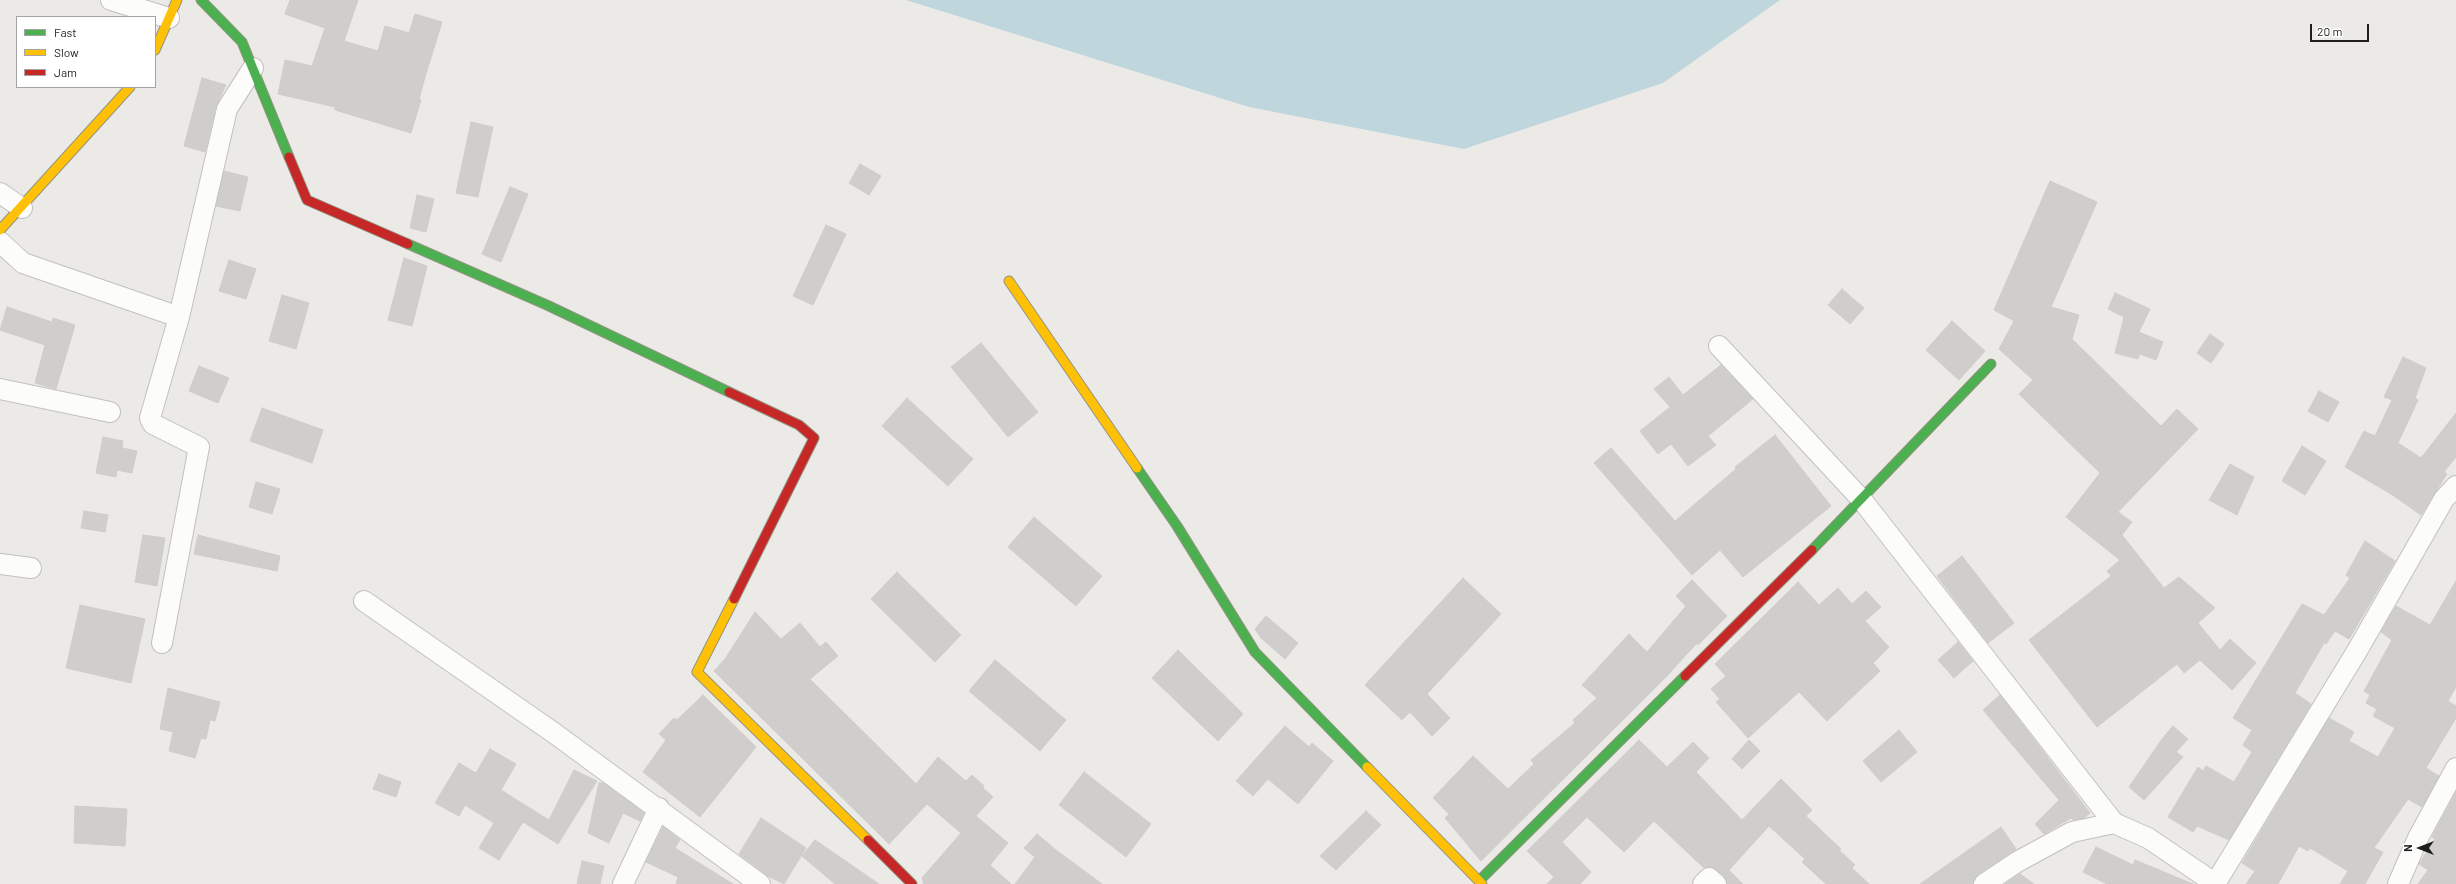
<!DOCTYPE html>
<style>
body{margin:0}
#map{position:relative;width:2456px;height:884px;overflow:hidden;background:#eceae7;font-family:Barlow,sans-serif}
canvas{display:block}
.legend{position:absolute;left:16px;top:16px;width:140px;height:72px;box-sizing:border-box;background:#fff;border:1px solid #a5a5a5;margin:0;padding:5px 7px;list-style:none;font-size:12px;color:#1e1e1e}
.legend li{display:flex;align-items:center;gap:8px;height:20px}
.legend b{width:20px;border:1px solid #a5a5a5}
.north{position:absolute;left:2400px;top:828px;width:40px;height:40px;-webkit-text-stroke:3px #fff;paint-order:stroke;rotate:270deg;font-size:11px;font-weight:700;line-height:16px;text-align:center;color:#1e1e1e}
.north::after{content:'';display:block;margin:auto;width:14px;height:18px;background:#1e1e1e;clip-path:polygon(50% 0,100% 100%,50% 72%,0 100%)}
.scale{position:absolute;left:2310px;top:24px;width:59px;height:18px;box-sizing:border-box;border:2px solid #1e1e1e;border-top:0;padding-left:5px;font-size:12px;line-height:14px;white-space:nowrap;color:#1e1e1e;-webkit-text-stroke:3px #fff;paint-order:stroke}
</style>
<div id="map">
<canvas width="2456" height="884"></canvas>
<ul class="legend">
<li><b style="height:5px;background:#4caf50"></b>Fast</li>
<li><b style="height:5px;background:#ffc107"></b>Slow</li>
<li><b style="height:5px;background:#c62828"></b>Jam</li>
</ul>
<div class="north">N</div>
<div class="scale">20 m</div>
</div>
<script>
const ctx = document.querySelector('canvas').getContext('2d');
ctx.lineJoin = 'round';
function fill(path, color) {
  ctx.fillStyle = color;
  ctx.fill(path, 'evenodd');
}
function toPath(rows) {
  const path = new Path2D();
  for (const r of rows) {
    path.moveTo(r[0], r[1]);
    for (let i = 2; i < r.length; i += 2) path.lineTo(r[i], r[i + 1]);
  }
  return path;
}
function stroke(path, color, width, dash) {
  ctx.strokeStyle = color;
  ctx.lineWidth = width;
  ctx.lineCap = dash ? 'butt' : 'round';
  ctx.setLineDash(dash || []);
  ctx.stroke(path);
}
const water = toPath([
 [906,0,1780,0,1663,83,1464,149,1249,107]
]);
const building = toPath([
 [290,0,358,0,344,41,378,51,385,26,409,33,415,14,442,22,425,77,419,99,421,100,411,133,335,110,335,107,278,94,285,60,312,66,325,28,285,14,290,0],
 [202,78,226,85,216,106,205,152,184,146,202,78],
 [471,122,493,127,478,197,456,193,471,122],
 [860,164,881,176,869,195,849,183,860,164],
 [224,171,248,177,240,211,216,206,224,171],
 [2050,181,2097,202,2051,307,2079,315,2072,339,2161,426,2177,409,2198,429,2118,512,2132,522,2122,535,2164,588,2179,577,2215,608,2198,623,2220,650,2230,639,2256,663,2232,690,2200,660,2184,673,2177,664,2097,727,2029,640,2111,576,2107,571,2120,560,2066,517,2100,473,2019,394,2033,380,1999,349,2014,321,1994,310,2050,181],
 [510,187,528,194,501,262,482,254,510,187],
 [417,195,434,199,426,232,410,228,417,195],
 [826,225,846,234,813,305,793,296,826,225],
 [404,258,427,266,412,326,388,320,404,258],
 [229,260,256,269,246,299,219,291,229,260],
 [1842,289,1864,308,1850,324,1828,305,1842,289],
 [2115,293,2150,309,2139,332,2163,342,2156,360,2140,354,2138,359,2115,353,2124,317,2108,309,2115,293],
 [282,295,309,303,296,349,269,341,282,295],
 [7,307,52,322,53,318,75,325,56,389,35,383,45,345,0,330,7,307],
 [1952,321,1985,351,1959,380,1926,350,1952,321],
 [2210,334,2224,344,2211,363,2197,353,2210,334],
 [981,343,1038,412,1008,437,951,367,981,343],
 [2403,357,2426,368,2415,398,2418,400,2398,443,2421,458,2456,413,2456,457,2444,472,2447,474,2421,515,2391,494,2345,467,2364,431,2375,436,2392,400,2384,397,2403,357],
 [1721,365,1753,399,1708,436,1716,445,1688,466,1671,444,1658,454,1640,431,1670,407,1654,389,1669,377,1683,395,1721,365],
 [199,366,229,378,218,403,189,391,199,366],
 [2319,391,2339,402,2328,422,2308,411,2319,391],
 [907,398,973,459,948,486,882,426,907,398],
 [262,408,323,430,312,463,250,441,262,408],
 [1775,435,1831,506,1743,577,1720,550,1692,575,1594,463,1611,448,1675,521,1736,469,1735,467,1775,435],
 [103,437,123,441,122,448,137,451,132,473,117,470,116,477,96,473,103,437],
 [2302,446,2326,461,2305,495,2282,481,2302,446],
 [2230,464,2254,477,2237,515,2209,500,2230,464],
 [256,482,280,489,272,514,249,507,256,482],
 [84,511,108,515,105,532,81,528,84,511],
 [1034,517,1102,576,1076,606,1008,547,1034,517],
 [143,535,165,538,157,586,135,582,143,535],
 [198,535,280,556,277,571,194,554,198,535],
 [2365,541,2395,561,2349,639,2335,631,2326,644,2324,643,2295,693,2311,704,2229,840,2197,826,2193,832,2168,817,2198,767,2203,771,2206,766,2234,782,2252,752,2243,745,2252,730,2233,718,2302,604,2324,615,2350,578,2346,575,2365,541],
 [1962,556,2014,623,1988,643,1937,576,1962,556],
 [897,572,961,635,935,662,871,599,897,572],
 [1463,578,1501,614,1427,694,1450,718,1432,736,1410,712,1402,720,1365,685,1463,578],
 [1692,580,1727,616,1698,645,1697,643,1666,677,1481,861,1445,818,1449,814,1433,798,1473,756,1508,789,1534,764,1531,760,1575,723,1573,720,1597,698,1582,685,1629,634,1647,652,1686,606,1676,596,1692,580],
 [2456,581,2456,687,2448,701,2456,706,2456,718,2426,768,2439,776,2422,807,2408,799,2374,848,2383,852,2365,884,2340,884,2348,871,2310,848,2308,851,2299,846,2278,884,2246,884,2255,871,2242,863,2329,718,2354,732,2349,741,2378,757,2395,728,2373,716,2377,709,2366,703,2370,695,2364,691,2392,640,2381,632,2396,606,2430,625,2456,581],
 [1798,582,1819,605,1838,588,1852,604,1866,591,1881,607,1865,621,1889,647,1873,663,1880,671,1827,721,1799,692,1748,738,1716,702,1720,699,1711,689,1726,676,1715,664,1798,582],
 [80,605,145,619,131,683,66,668,80,605],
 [755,612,781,639,800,623,820,647,826,642,838,656,810,679,916,784,938,757,966,781,972,775,984,786,983,788,993,797,976,816,1008,843,990,865,1011,884,924,884,922,878,961,833,927,804,889,844,714,671,725,659,755,612],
 [1266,616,1298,643,1285,659,1261,638,1255,629,1266,616],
 [1958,642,1973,661,1954,678,1938,660,1958,642],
 [1178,650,1243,714,1218,741,1152,678,1178,650],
 [995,660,1066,720,1040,751,969,691,995,660],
 [168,688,220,702,215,721,210,720,206,739,201,738,195,758,169,751,173,732,160,729,168,688],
 [703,695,756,747,700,817,643,772,666,740,659,734,674,718,677,720,703,695],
 [2000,695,2090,813,2084,818,2073,820,2071,818,2044,834,2035,824,2059,800,1983,710,2000,695],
 [1285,726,1309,747,1312,743,1333,761,1298,804,1268,779,1253,796,1236,781,1285,726],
 [2173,726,2188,739,2176,752,2183,757,2144,800,2129,787,2162,739,2173,726],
 [1899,730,1917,752,1881,782,1863,761,1899,730],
 [1639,740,1667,767,1693,742,1709,758,1696,772,1742,820,1781,779,1812,810,1806,816,1841,849,1839,850,1855,865,1852,868,1869,884,1826,884,1802,862,1805,859,1769,826,1729,870,1743,884,1727,884,1723,875,1712,867,1704,868,1654,821,1624,852,1587,817,1562,842,1591,872,1580,884,1547,884,1554,877,1527,851,1639,740],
 [1749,740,1760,751,1742,769,1732,759,1749,740],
 [490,749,516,764,501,790,549,820,574,770,597,781,558,844,523,822,499,860,479,848,494,823,465,805,459,816,435,803,459,763,476,773,490,749],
 [1084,772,1151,824,1126,857,1059,805,1084,772],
 [379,774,401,782,396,797,373,789,379,774],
 [599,783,603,783,644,813,640,821,623,813,609,843,588,833,599,783],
 [2456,792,2456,884,2418,884,2428,870,2419,864,2435,839,2432,837,2456,792],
 [75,806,127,809,125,846,74,843,75,806],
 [1366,811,1381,825,1336,870,1320,856,1366,811],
 [761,818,806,848,784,884,768,876,739,854,761,818],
 [663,827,680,840,675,848,733,884,676,884,678,877,646,862,663,827],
 [2001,827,2016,849,1978,874,1973,884,1920,884,2001,827],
 [1037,834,1056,850,1102,884,1015,884,1035,857,1024,848,1037,834],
 [815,840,879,884,835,884,802,856,815,840],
 [2096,847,2133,865,2135,860,2193,884,2107,884,2083,872,2096,847],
 [582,861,604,866,600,884,577,884,582,861],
 [2020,874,2034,884,2005,884,2020,874]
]);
const street = toPath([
 [111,0,169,18],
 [0,193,22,208],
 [0,242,23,263,179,317],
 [1719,346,1862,500,2114,823],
 [0,389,110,412],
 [0,564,31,568],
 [364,601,554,733,760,884],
 [162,643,199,447,153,424,150,418,179,317,227,109,253,68],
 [623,884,659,808],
 [1703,884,1709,878,1716,884],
 [1984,884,2017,862,2072,832,2114,823,2148,838,2216,884],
 [2215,884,2357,651,2444,499,2456,486],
 [2398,884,2418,838,2456,768]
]);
const fast = toPath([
 [201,0,242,42,289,157],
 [408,244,549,306,729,392],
 [1137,468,1177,526,1255,652,1367,767],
 [1812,550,1991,364],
 [1479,881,1685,676]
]);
const slow = toPath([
 [155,50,177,0],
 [0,230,130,87],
 [1009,281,1137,468],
 [734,599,697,672,868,840],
 [1367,767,1482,884]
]);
const jam = toPath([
 [289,157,307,200,408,244],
 [729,392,799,425,814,438,734,599],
 [1685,676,1812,550],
 [868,840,912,884]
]);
fill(water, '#bed6dc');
fill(building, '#d0cecc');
stroke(building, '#cfccc9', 1);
stroke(street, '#c2c1bf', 22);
stroke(fast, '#939481', 11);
stroke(slow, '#939481', 11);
stroke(jam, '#939481', 11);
stroke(street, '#fcfcfb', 20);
stroke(fast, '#4caf50', 9);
stroke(slow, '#ffc107', 9);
stroke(jam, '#c62828', 9);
</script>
